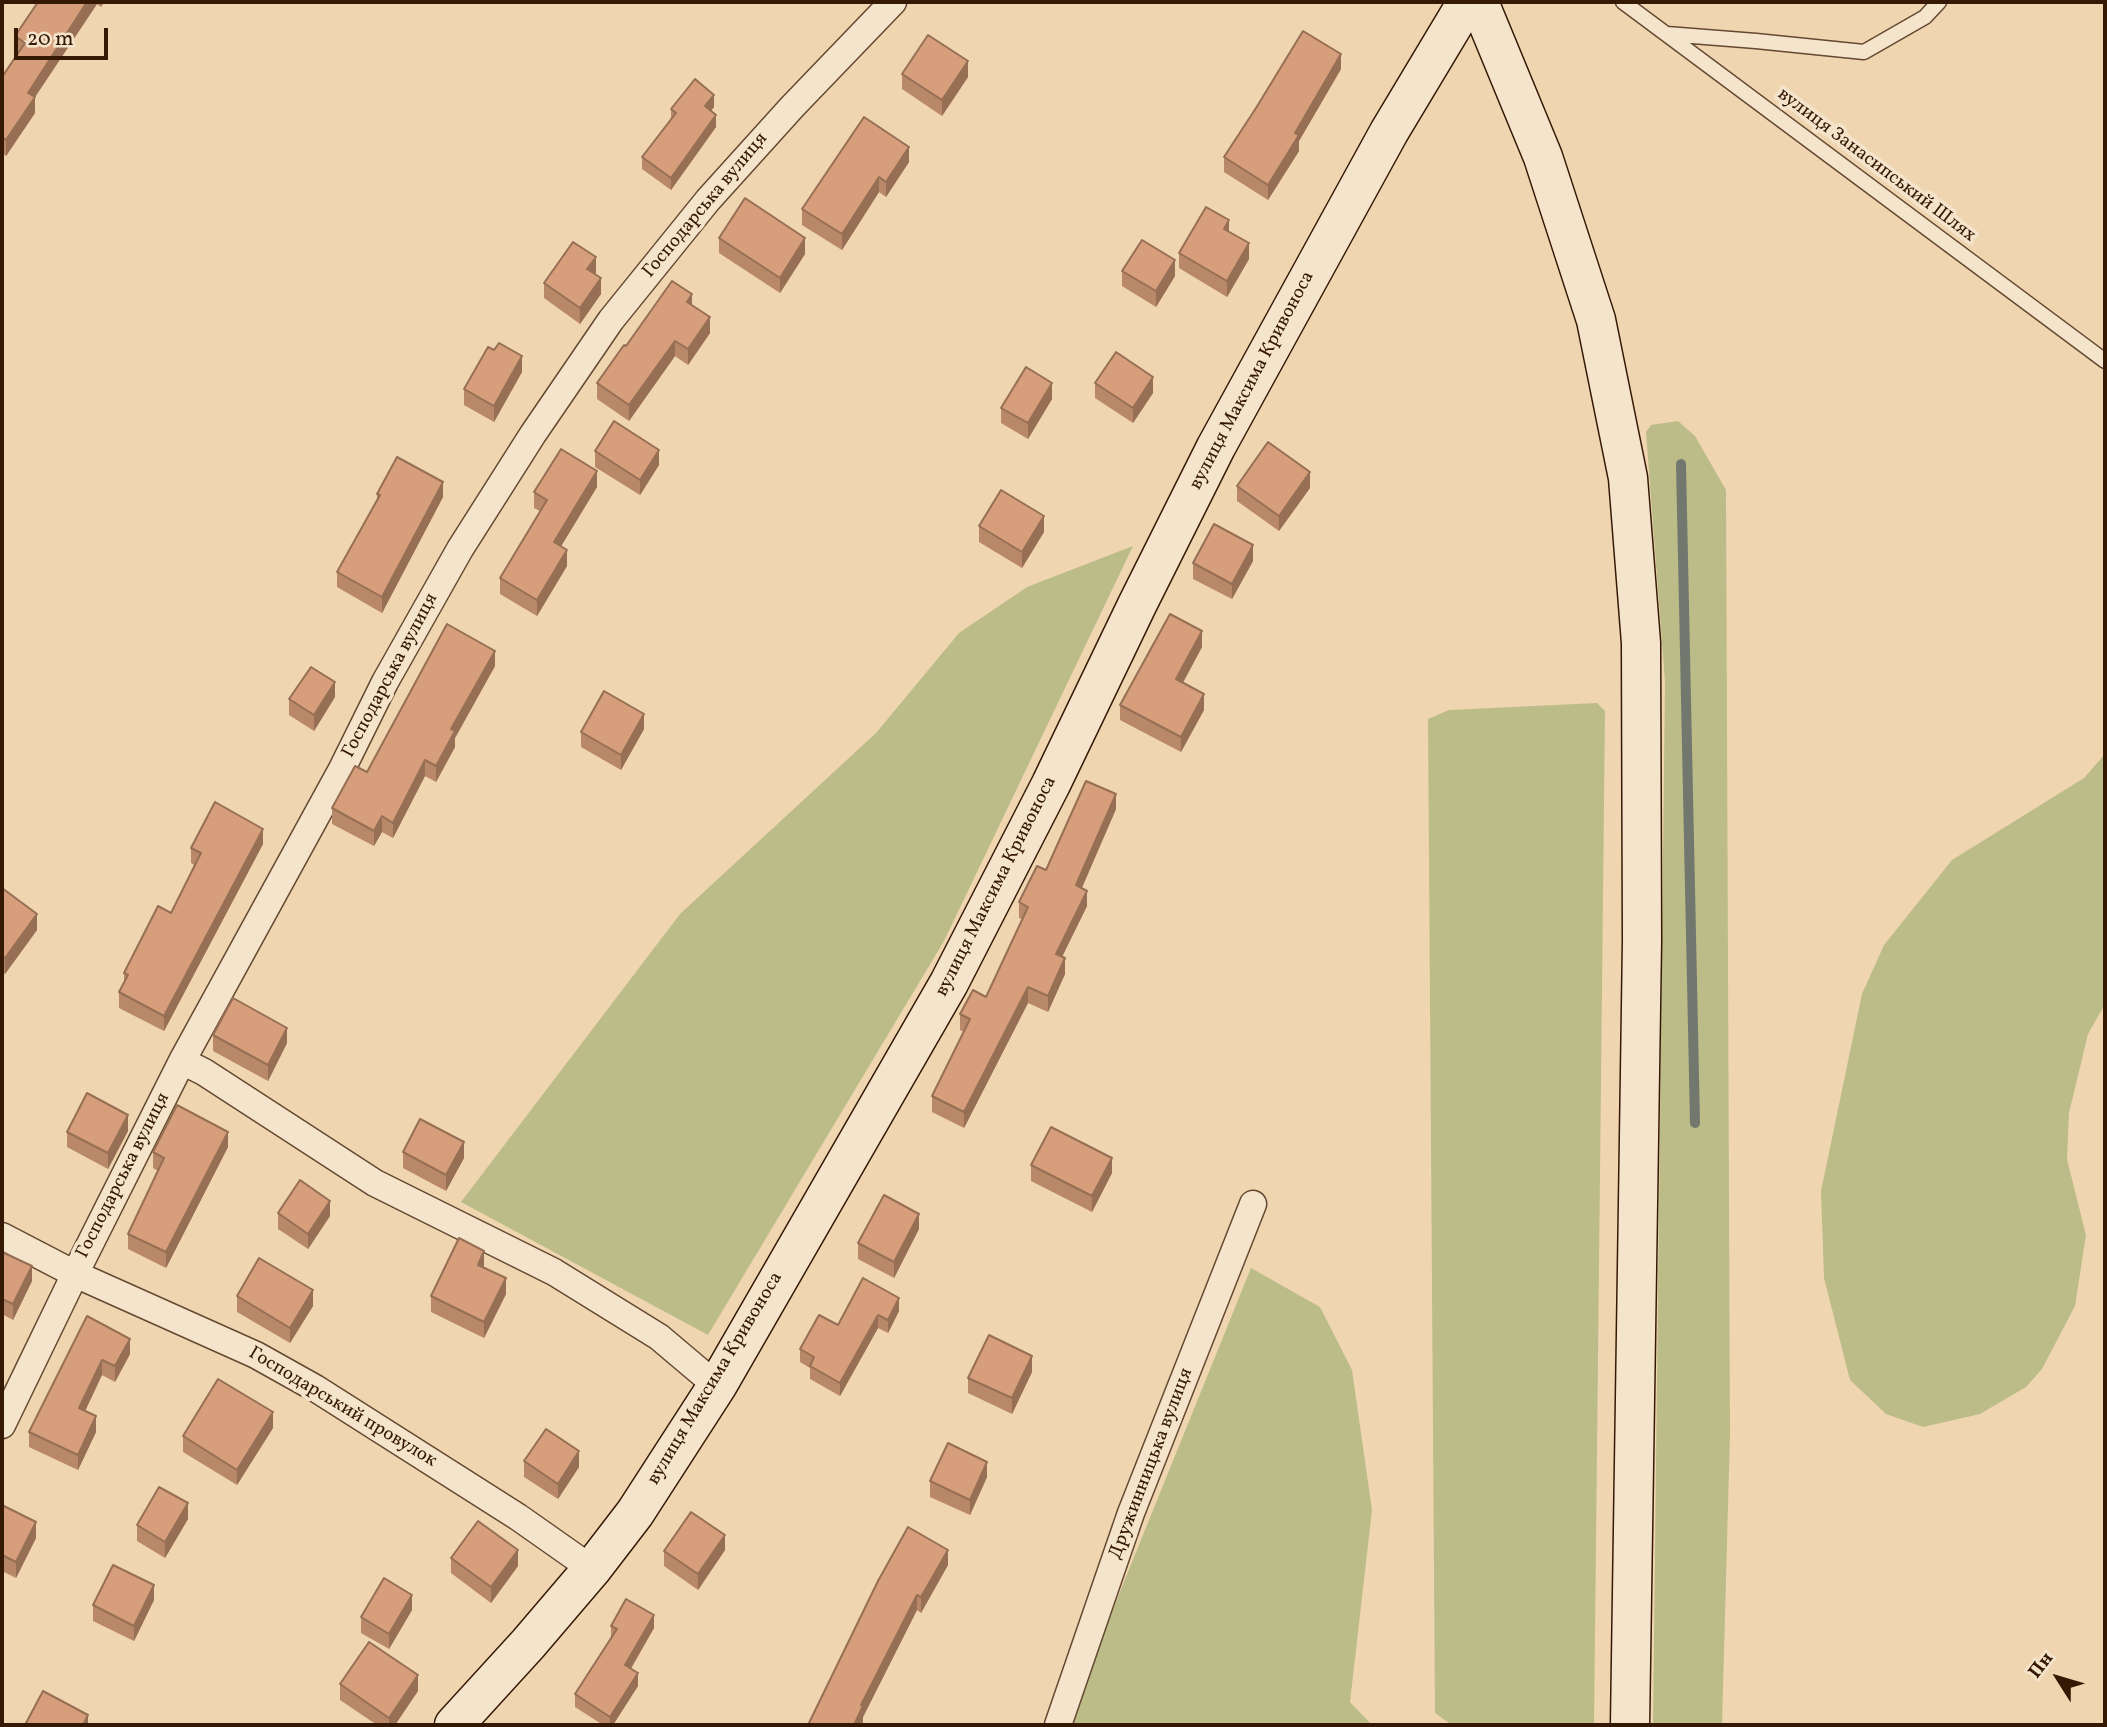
<!DOCTYPE html>
<meta charset="utf-8">
<style>
body{margin:0}
#map{position:relative;width:2107px;height:1727px;overflow:hidden;background:#f0d5b1;font-family:Vollkorn,serif}
canvas{display:block}
.frame{position:absolute;inset:0;border:4px solid #351905;pointer-events:none}
.north{position:absolute;left:2023px;top:1643px;width:70px;height:70px;-webkit-text-stroke:5px #f5e4cc;paint-order:stroke;rotate:307deg;font-size:19px;font-weight:700;line-height:28px;text-align:center;color:#351905}
.north::after{content:'';display:block;margin:auto;width:24px;height:32px;background:#351905;clip-path:polygon(50% 0,100% 100%,50% 72%,0 100%)}
.scale{position:absolute;left:14px;top:28px;width:94px;height:32px;box-sizing:border-box;border:4px solid #351905;border-top:0;padding-left:9px;font-size:21px;line-height:24px;white-space:nowrap;color:#351905;-webkit-text-stroke:5px #f5e4cc;paint-order:stroke}
</style>
<div id="map">
<canvas width="2107" height="1727"></canvas>
<div class="frame"></div>
<div class="north">Пн</div>
<div class="scale">20 m</div>
</div>
<script>
const ctx = document.querySelector('canvas').getContext('2d');
ctx.lineJoin = 'round';
function fill(path, color) {
  ctx.fillStyle = color;
  ctx.fill(path, 'evenodd');
}
function toPath(rows) {
  const path = new Path2D();
  for (const r of rows) {
    path.moveTo(r[0], r[1]);
    for (let i = 2; i < r.length; i += 2) path.lineTo(r[i], r[i + 1]);
  }
  return path;
}
function stroke(path, color, width, dash) {
  ctx.strokeStyle = color;
  ctx.lineWidth = width;
  ctx.lineCap = dash ? 'butt' : 'round';
  ctx.setLineDash(dash || []);
  ctx.stroke(path);
}
function label(font, color, halo, rows, align = 'center') {
  ctx.font = font + ' Vollkorn,serif';
  ctx.lineWidth = 7;
  ctx.setLineDash([]);
  ctx.textBaseline = 'middle';
  ctx.strokeStyle = halo;
  ctx.fillStyle = color;
  for (const [text, x, y, turn = 0] of rows) {
    ctx.save();
    ctx.translate(x, y);
    ctx.rotate((+turn || 0) * Math.PI / 180);
    ctx.textAlign = isNaN(turn) ? turn : align;
    if (halo) ctx.strokeText(text, 0, 0);
    ctx.fillText(text, 0, 0);
    ctx.restore();
  }
}
const green = toPath([
 [1678,421,1695,436,1726,490,1730,1433,1722,1725,1653,1725,1665,682,1646,432,1651,425],
 [1133,546,944,941,708,1335,461,1202,680,914,876,733,959,633,1027,587],
 [1597,703,1605,711,1594,1725,1452,1725,1435,1713,1428,719,1449,710],
 [2105,754,2105,1004,2088,1034,2069,1113,2067,1159,2086,1235,2075,1306,2042,1369,2026,1387,1980,1414,1923,1427,1886,1414,1850,1380,1824,1278,1821,1191,1862,994,1884,945,1952,860,2084,778],
 [1251,1268,1320,1307,1352,1370,1372,1510,1350,1702,1372,1725,1066,1725]
]);
const stream = toPath([
 [1681,464,1695,1123]
]);
const lane = toPath([
 [1623,2,2105,361],
 [1667,34,1756,41,1864,52,1925,17,1939,2]
]);
const street = toPath([
 [182,1061,204,1072,375,1183,554,1272,659,1337,717,1386],
 [2,1236,75,1274,256,1355,315,1388,518,1517,592,1569],
 [2,1425,75,1274,182,1061,342,769,385,682,460,549,533,434,611,320,708,200,792,107,893,2],
 [1058,1725,1131,1513,1253,1204]
]);
const secondary = toPath([
 [1479,2,1543,157,1596,320,1628,478,1641,643,1642,941,1630,1725],
 [454,1725,528,1644,592,1569,635,1513,717,1386,949,983,1051,784,1137,605,1216,447,1389,132,1467,2]
]);
const wall = toPath([
 [38,2,105,2,101,7,97,4,35,97,35,113,6,156,2,153,2,77,18,54,15,52,15,36],
 [1341,69,1299,141,1299,151,1268,200,1224,172,1224,157],
 [902,74,968,77,942,116,902,89],
 [714,107,711,111,716,127,671,190,642,169,642,157,671,118,671,109],
 [909,162,886,197,879,192,842,250,802,225,802,209],
 [1229,232,1249,259,1227,297,1179,268,1179,253],
 [719,238,805,254,780,293,719,253],
 [1122,271,1175,276,1156,307,1122,286],
 [596,273,595,274,601,294,580,324,544,298,544,283],
 [692,305,710,333,688,365,675,356,629,421,597,399,597,383,626,346],
 [522,372,494,422,464,405,464,389],
 [1095,383,1153,393,1133,423,1095,398],
 [1052,399,1028,439,1001,423,1001,408],
 [595,451,659,465,640,495,595,467],
 [1237,486,1310,488,1279,531,1237,501],
 [597,487,561,546,567,566,537,616,500,594,500,578,540,511,534,508,534,492],
 [377,494,443,497,382,613,337,587,337,572,377,499],
 [979,526,1044,532,1022,568,979,542],
 [1253,561,1232,599,1193,579,1193,563],
 [1202,647,1183,683,1204,710,1181,752,1120,720,1120,705],
 [495,666,455,738,455,747,436,782,425,776,393,838,382,832,374,846,332,824,332,808,367,772],
 [335,697,314,731,289,715,289,699],
 [644,729,621,770,581,747,581,732],
 [1116,809,1082,888,1087,906,1062,957,1065,974,1048,1012,1028,1003,964,1128,932,1112,932,1096,964,1032,960,1030,960,1014,986,997,1022,919,1019,918,1019,902,1046,870],
 [263,844,164,1031,119,1008,119,992,124,984,124,973,171,913,194,865,191,863,191,848],
 [2,888,37,930,5,974,2,971],
 [213,1035,287,1043,268,1081,213,1051],
 [128,1131,108,1169,67,1147,67,1132],
 [228,1147,166,1268,128,1249,128,1234,158,1171,153,1168,153,1152],
 [403,1152,464,1158,446,1191,403,1168],
 [1031,1165,1112,1173,1092,1212,1031,1181],
 [278,1213,330,1216,308,1249,278,1229],
 [919,1229,894,1278,858,1259,858,1243],
 [2,1252,32,1281,13,1320,2,1314],
 [484,1266,484,1268,506,1294,484,1338,431,1312,431,1296],
 [863,1278,899,1311,888,1333,878,1328,840,1396,810,1379,810,1368,800,1362,800,1349,838,1325],
 [237,1296,313,1306,290,1343,237,1312],
 [87,1316,130,1354,115,1382,102,1375,85,1411,96,1432,78,1470,29,1447,29,1432],
 [1032,1372,1012,1414,968,1393,968,1378],
 [273,1428,237,1485,183,1452,183,1436],
 [524,1461,579,1467,558,1499,524,1477],
 [987,1477,970,1515,930,1497,930,1481],
 [2,1505,36,1538,16,1578,2,1571],
 [188,1519,165,1558,137,1541,137,1525],
 [725,1550,698,1590,664,1566,664,1551],
 [451,1558,518,1566,491,1603,451,1573],
 [948,1565,921,1613,917,1610,863,1717,863,1722,862,1725,808,1725,878,1581],
 [154,1600,134,1641,93,1621,93,1605],
 [412,1610,389,1649,361,1633,361,1617],
 [611,1626,654,1628,631,1669,638,1686,613,1725,603,1725,575,1707,575,1694,611,1637],
 [340,1684,418,1691,395,1725,377,1725,340,1700]
]);
const shadedWall = toPath([
 [87,2,97,2,97,4,35,97,35,113,6,156,6,140,28,93],
 [1341,54,1341,69,1299,141,1299,151,1268,200,1268,185,1295,133],
 [968,61,968,77,942,116,942,100],
 [714,95,714,107,705,118,705,106],
 [716,115,716,127,671,190,671,178],
 [909,147,909,162,886,197,886,182],
 [879,177,879,192,842,250,842,234],
 [1229,220,1229,236,1224,229],
 [805,238,805,254,780,293,780,278],
 [1249,243,1249,259,1227,297,1227,281],
 [596,257,596,273,587,285,587,269],
 [1175,260,1175,276,1156,307,1156,291],
 [601,278,601,294,580,324,580,308],
 [692,294,692,310,687,302],
 [710,317,710,333,688,365,688,349],
 [675,341,675,356,629,421,629,405],
 [522,356,522,372,494,422,494,406],
 [1153,377,1153,393,1133,423,1133,408],
 [1052,383,1052,399,1028,439,1028,423],
 [659,450,659,465,640,495,640,480],
 [597,471,597,487,554,558,554,542],
 [1310,472,1310,488,1279,531,1279,516],
 [443,482,443,497,382,613,382,597],
 [1044,516,1044,532,1022,568,1022,552],
 [1253,545,1253,561,1232,599,1232,584],
 [567,550,567,566,537,616,537,600],
 [1202,631,1202,647,1176,695,1176,679],
 [495,651,495,666,455,738,455,747,436,782,436,766,451,729],
 [335,682,335,697,314,731,314,715],
 [1204,694,1204,710,1181,752,1181,737],
 [644,714,644,729,621,770,621,755],
 [425,760,425,776,393,838,393,823],
 [1116,794,1116,809,1076,901,1076,885],
 [382,816,382,832,374,846,374,831],
 [263,829,263,844,164,1031,164,1016],
 [1087,891,1087,906,1056,969,1056,954],
 [37,914,37,930,5,974,5,958],
 [1065,958,1065,974,1048,1012,1048,996],
 [1028,987,1028,1003,964,1128,964,1112],
 [287,1028,287,1043,268,1081,268,1065],
 [128,1115,128,1131,108,1169,108,1153],
 [228,1132,228,1147,166,1268,166,1252],
 [464,1142,464,1158,446,1191,446,1175],
 [1112,1158,1112,1173,1092,1212,1092,1196],
 [330,1201,330,1216,308,1249,308,1234],
 [919,1214,919,1229,894,1278,894,1262],
 [484,1251,484,1266,478,1280,478,1265],
 [32,1266,32,1281,13,1320,13,1304],
 [506,1278,506,1294,484,1338,484,1322],
 [313,1290,313,1306,290,1343,290,1328],
 [899,1298,899,1311,888,1333,888,1320],
 [878,1315,878,1328,840,1396,840,1383],
 [130,1339,130,1354,115,1382,115,1366],
 [1032,1356,1032,1372,1012,1414,1012,1398],
 [102,1360,102,1375,79,1424,79,1408],
 [273,1412,273,1428,237,1485,237,1470],
 [96,1416,96,1432,78,1470,78,1455],
 [579,1451,579,1467,558,1499,558,1484],
 [987,1462,987,1477,970,1515,970,1500],
 [188,1503,188,1519,165,1558,165,1542],
 [36,1522,36,1538,16,1578,16,1562],
 [725,1535,725,1550,698,1590,698,1574],
 [518,1550,518,1566,491,1603,491,1587],
 [948,1550,948,1565,921,1613,921,1597],
 [154,1585,154,1600,134,1641,134,1626],
 [412,1595,412,1610,389,1649,389,1634],
 [917,1595,917,1610,863,1717,863,1722,862,1725,854,1725,861,1705],
 [654,1615,654,1628,625,1678,625,1665],
 [638,1673,638,1686,613,1725,610,1725,610,1717],
 [418,1675,418,1691,395,1725,389,1725,389,1718],
 [88,1715,88,1725,83,1725]
]);
const building = toPath([
 [38,2,87,2,28,93,35,97,6,140,2,137,2,77,25,43,15,36,38,2],
 [1303,31,1341,54,1295,133,1299,135,1268,185,1224,157,1256,108,1303,31],
 [928,35,968,61,942,100,902,74,928,35],
 [695,79,714,95,705,106,716,115,671,178,642,157,676,113,671,109,695,79],
 [864,117,909,147,886,182,879,177,842,234,802,209,864,117],
 [745,198,805,238,780,278,719,238,745,198],
 [1206,207,1229,220,1224,229,1249,243,1227,281,1179,253,1206,207],
 [1142,240,1175,260,1156,291,1122,271,1142,240],
 [573,242,596,257,587,269,601,278,580,308,544,283,573,242],
 [672,281,692,294,687,302,710,317,688,349,675,341,629,405,597,383,624,345,626,346,672,281],
 [499,343,522,356,494,406,464,389,488,347,494,350,499,343],
 [1116,352,1153,377,1133,408,1095,383,1116,352],
 [1026,367,1052,383,1028,423,1001,408,1026,367],
 [614,421,659,450,640,480,595,451,614,421],
 [1268,442,1310,472,1279,516,1237,486,1268,442],
 [561,449,597,471,554,542,567,550,537,600,500,578,547,500,534,492,561,449],
 [397,457,443,482,382,597,337,572,380,495,377,494,397,457],
 [1001,490,1044,516,1022,552,979,526,1001,490],
 [1214,524,1253,545,1232,584,1193,563,1214,524],
 [1170,614,1202,631,1176,679,1204,694,1181,737,1120,705,1170,614],
 [447,624,495,651,451,729,455,731,436,766,425,760,393,823,382,816,374,831,332,808,355,766,367,772,447,624],
 [311,667,335,682,314,715,289,699,311,667],
 [604,691,644,714,621,755,581,732,604,691],
 [1086,781,1116,794,1076,885,1087,891,1056,954,1065,958,1048,996,1028,987,964,1112,932,1096,970,1019,960,1014,973,990,986,997,1028,907,1019,902,1037,866,1046,870,1086,781],
 [215,802,263,829,164,1016,119,992,128,975,124,973,158,906,171,913,201,853,191,848,215,802],
 [2,888,37,914,5,958,2,956,2,888],
 [233,998,287,1028,268,1065,213,1035,233,998],
 [87,1093,128,1115,108,1153,67,1132,87,1093],
 [177,1105,228,1132,166,1252,128,1234,164,1158,153,1152,177,1105],
 [420,1119,464,1142,446,1175,403,1152,420,1119],
 [1051,1127,1112,1158,1092,1196,1031,1165,1051,1127],
 [300,1180,330,1201,308,1234,278,1213,300,1180],
 [884,1195,919,1214,894,1262,858,1243,884,1195],
 [459,1238,484,1251,478,1265,506,1278,484,1322,431,1296,459,1238],
 [2,1252,32,1266,13,1304,2,1299,2,1252],
 [259,1258,313,1290,290,1328,237,1296,259,1258],
 [863,1278,899,1298,888,1320,878,1315,840,1383,810,1366,814,1357,800,1349,819,1315,838,1325,863,1278],
 [87,1316,130,1339,115,1366,102,1360,79,1408,96,1416,78,1455,29,1432,87,1316],
 [989,1335,1032,1356,1012,1398,968,1378,989,1335],
 [218,1379,273,1412,237,1470,183,1436,218,1379],
 [546,1429,579,1451,558,1484,524,1461,546,1429],
 [948,1443,987,1462,970,1500,930,1481,948,1443],
 [159,1487,188,1503,165,1542,137,1525,159,1487],
 [2,1505,36,1522,16,1562,2,1555,2,1505],
 [691,1512,725,1535,698,1574,664,1551,691,1512],
 [478,1521,518,1550,491,1587,451,1558,478,1521],
 [908,1527,948,1550,921,1597,917,1595,861,1705,863,1706,854,1725,808,1725,878,1581,908,1527],
 [113,1565,154,1585,134,1626,93,1605,113,1565],
 [384,1578,412,1595,389,1634,361,1617,384,1578],
 [626,1599,654,1615,625,1665,638,1673,610,1717,575,1694,617,1629,611,1626,626,1599],
 [369,1642,418,1675,389,1718,340,1684,369,1642],
 [43,1691,88,1715,83,1725,25,1725,43,1691]
]);
const streetNames = [
 ["вулиця Занасипський Шлях",1876,166,37],
 ["Господарська вулиця",706,206,-50],
 ["вулиця Максима Кривоноса",1253,381,-62],
 ["Господарська вулиця",391,676,-62],
 ["вулиця Максима Кривоноса",997,887,-63],
 ["Господарська вулиця",124,1176,-63],
 ["вулиця Максима Кривоноса",716,1379,-59],
 ["Господарський провулок",342,1408,31],
 ["Дружинницька вулиця",1152,1464,-69]
];
fill(green, '#bcbc89');
stroke(stream, '#73786e', 10);
stroke(lane, '#644830', 17);
stroke(street, '#644830', 29);
stroke(secondary, '#351905', 41);
stroke(lane, '#f5e4cc', 14);
stroke(street, '#f5e4cc', 26);
stroke(secondary, '#f5e4cc', 38);
fill(wall, '#b88869');
fill(shadedWall, '#966f55');
fill(building, '#d69e7a');
stroke(building, '#966f55', 2);
label('19px', '#351905', '#f5e4cc', streetNames);
</script>
